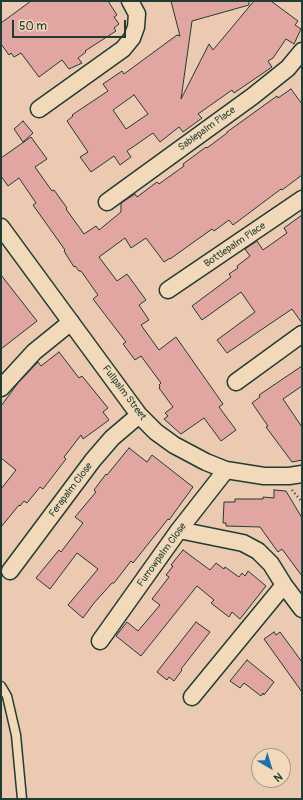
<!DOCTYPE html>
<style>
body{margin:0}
#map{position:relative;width:303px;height:800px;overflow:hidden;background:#eccab2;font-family:Pangolin,sans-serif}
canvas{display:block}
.frame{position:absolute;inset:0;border:2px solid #1f3d34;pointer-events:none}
.north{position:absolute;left:251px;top:748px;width:40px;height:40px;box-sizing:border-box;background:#f1d9b9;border:1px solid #9d9b84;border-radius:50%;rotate:142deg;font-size:11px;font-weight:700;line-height:16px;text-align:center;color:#1f3d34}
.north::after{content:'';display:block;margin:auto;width:14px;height:18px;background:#1f6fb2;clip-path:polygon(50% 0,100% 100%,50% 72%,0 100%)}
.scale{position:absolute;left:12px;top:20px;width:114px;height:18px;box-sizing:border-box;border:2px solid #1f3d34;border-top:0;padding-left:5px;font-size:12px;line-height:14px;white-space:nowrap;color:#1f3d34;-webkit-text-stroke:3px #f1d9b9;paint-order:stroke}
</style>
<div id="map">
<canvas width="303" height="800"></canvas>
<div class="frame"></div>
<div class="north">N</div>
<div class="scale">50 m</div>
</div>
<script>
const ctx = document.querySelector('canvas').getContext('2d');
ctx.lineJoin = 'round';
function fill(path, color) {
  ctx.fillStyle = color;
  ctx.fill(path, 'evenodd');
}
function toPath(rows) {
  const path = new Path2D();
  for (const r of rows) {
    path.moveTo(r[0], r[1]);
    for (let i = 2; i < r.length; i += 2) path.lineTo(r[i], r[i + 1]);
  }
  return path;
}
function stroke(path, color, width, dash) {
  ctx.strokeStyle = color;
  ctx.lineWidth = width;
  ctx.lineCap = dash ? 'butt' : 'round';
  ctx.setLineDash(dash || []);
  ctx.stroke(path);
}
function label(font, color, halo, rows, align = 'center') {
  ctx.font = font + ' Pangolin,sans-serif';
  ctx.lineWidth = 3;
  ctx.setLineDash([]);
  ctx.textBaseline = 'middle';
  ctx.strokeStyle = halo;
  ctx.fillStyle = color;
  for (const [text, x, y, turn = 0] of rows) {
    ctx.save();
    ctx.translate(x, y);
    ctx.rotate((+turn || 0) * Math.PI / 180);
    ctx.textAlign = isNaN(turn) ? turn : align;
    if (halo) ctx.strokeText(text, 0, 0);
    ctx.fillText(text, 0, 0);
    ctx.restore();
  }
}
const building = toPath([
 [31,1,108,1,117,15,114,17,119,24,114,28,116,31,85,51,86,52,78,58,82,63,69,69,62,60,39,77,21,53,14,57,11,53,9,55,1,44,1,23,31,1],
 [171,1,249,1,249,5,192,21,181,99,209,44,213,50,254,1,271,1,298,21,295,25,301,29,294,44,286,39,273,58,268,61,272,67,234,93,232,90,198,114,202,118,183,132,179,127,160,142,153,133,127,151,131,157,120,165,114,156,91,172,80,157,88,152,67,121,73,116,72,115,108,91,103,84,122,71,124,74,177,35,180,36,171,1],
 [134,95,148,114,126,129,113,110,134,95],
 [291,89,302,104,302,175,282,190,281,189,233,225,229,220,214,231,212,229,170,259,170,258,164,262,146,238,131,248,125,238,99,257,117,281,127,274,146,300,139,305,149,320,141,325,159,350,176,337,223,404,219,407,236,430,221,441,204,418,181,434,164,419,168,416,165,413,173,407,159,388,160,387,159,385,161,383,141,356,135,360,123,344,126,342,93,299,98,295,81,271,79,271,75,266,74,267,64,251,65,250,33,205,36,203,19,178,8,186,1,176,1,158,31,137,47,159,35,167,52,191,54,190,67,208,66,209,84,234,96,226,99,230,121,212,121,203,135,194,137,197,157,182,159,184,184,166,183,164,206,147,207,148,227,133,227,132,259,109,277,96,278,98,291,89],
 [23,121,33,133,23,142,14,129,23,121],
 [302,215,302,323,292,309,227,353,217,340,255,312,241,292,202,320,192,306,231,277,229,274,238,268,237,266,250,256,245,249,257,241,263,250,287,233,284,228,302,215],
 [1,275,37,321,1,349,1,275],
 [59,352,79,378,82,376,108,408,103,412,109,420,83,439,81,435,64,457,66,459,43,489,40,487,27,503,24,501,20,506,19,505,1,527,1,489,16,470,1,458,1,406,18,383,38,362,41,366,59,352],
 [302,366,302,386,283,399,302,427,302,460,292,462,266,427,268,426,252,403,260,397,259,395,302,366],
 [129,448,147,462,152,455,193,487,169,520,168,519,133,563,131,561,114,583,112,583,94,603,83,618,68,605,98,569,77,553,50,589,36,578,59,550,61,552,83,523,75,517,96,492,94,490,106,474,107,475,129,448],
 [274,490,286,491,302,518,302,576,282,549,278,552,260,527,226,526,226,523,223,523,224,502,235,502,235,499,263,499,263,497,274,498,274,490],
 [183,550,210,570,216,563,224,569,225,567,239,577,242,573,245,576,248,571,266,586,240,619,232,612,229,617,211,603,214,600,197,586,141,656,116,636,127,622,138,631,160,605,152,599,169,577,166,575,173,566,171,565,183,550],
 [196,622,210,632,181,669,182,670,174,681,169,677,167,680,157,672,196,622],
 [274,632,276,635,280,632,302,662,302,692,264,639,274,632],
 [247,660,274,682,264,695,263,693,261,696,244,683,240,688,230,681,247,660]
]);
const path = toPath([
 [292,490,302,502]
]);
const lane = toPath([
 [1,686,7,696,16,735,22,799]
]);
const street = toPath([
 [39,109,123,49,132,38,136,27,137,14,130,1],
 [107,202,253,96,288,68,302,51],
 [1,227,139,415,156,432,174,445,206,462,226,470,264,476,289,476,302,474],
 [168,290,302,199],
 [236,382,302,334],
 [1,388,34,352,71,322],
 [179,530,243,543,258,551,271,564,284,585,302,609],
 [10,571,93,460,112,438,139,415],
 [100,641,179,530,226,470],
 [192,697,284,585]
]);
const streetNames = [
 ["Sablepalm Place",207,129,-36],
 ["Bottlepalm Place",235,245,-34],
 ["Fullpalm Street",124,393,53],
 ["Ferapalm Close",71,490,-53],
 ["Furrowpalm Close",162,555,-54]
];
fill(building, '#e1a6a1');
stroke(building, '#1f3d34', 1);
stroke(lane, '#1f3d34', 11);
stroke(street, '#1f3d34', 19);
stroke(path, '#1f3d34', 2.5, [1, 3]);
stroke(lane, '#f1d9b9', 8);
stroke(street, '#f1d9b9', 16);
label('10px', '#1f3d34', '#f1d9b9', streetNames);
</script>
